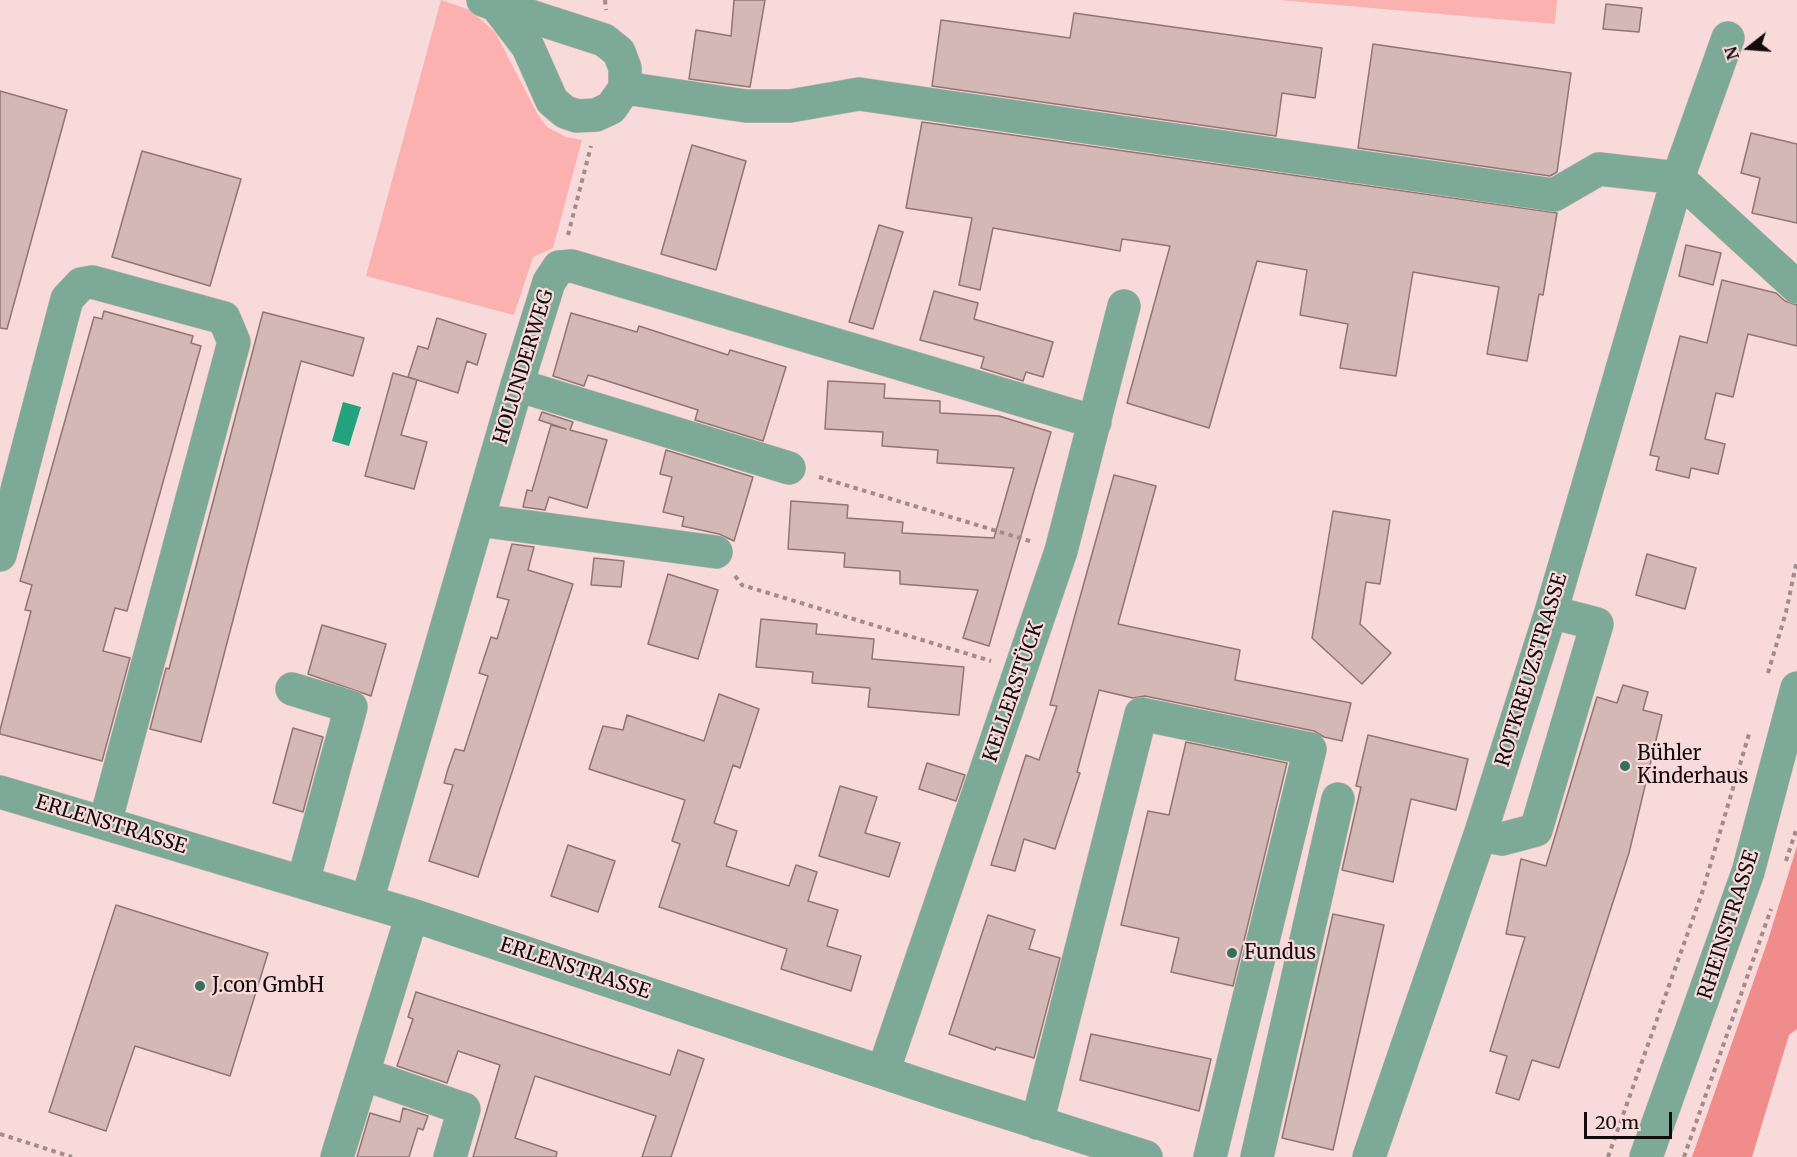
<!DOCTYPE html>
<meta charset="utf-8">
<style>
body{margin:0}
#map{position:relative;width:1797px;height:1157px;overflow:hidden;background:#f7dad9;font-family:Merriweather,serif}
canvas{display:block}
.north{position:absolute;left:1719px;top:18px;width:60px;height:60px;-webkit-text-stroke:4px #f7dad9;paint-order:stroke;rotate:253deg;font-size:16px;font-weight:700;line-height:24px;text-align:center;color:#140b0b}
.north::after{content:'';display:block;margin:auto;width:21px;height:27px;background:#140b0b;clip-path:polygon(50% 0,100% 100%,50% 72%,0 100%)}
.scale{position:absolute;left:1584px;top:1112px;width:88px;height:27px;box-sizing:border-box;border:3px solid #140b0b;border-top:0;padding-left:8px;font-size:18px;line-height:21px;white-space:nowrap;color:#140b0b;-webkit-text-stroke:4px #f7dad9;paint-order:stroke}
</style>
<div id="map">
<canvas width="1797" height="1157"></canvas>
<div class="north">N</div>
<div class="scale">20 m</div>
</div>
<script>
const ctx = document.querySelector('canvas').getContext('2d');
ctx.lineJoin = 'round';
function fill(path, color) {
  ctx.fillStyle = color;
  ctx.fill(path, 'evenodd');
}
function toPath(rows) {
  const path = new Path2D();
  for (const r of rows) {
    path.moveTo(r[0], r[1]);
    for (let i = 2; i < r.length; i += 2) path.lineTo(r[i], r[i + 1]);
  }
  return path;
}
function stroke(path, color, width, dash) {
  ctx.strokeStyle = color;
  ctx.lineWidth = width;
  ctx.lineCap = dash ? 'butt' : 'round';
  ctx.setLineDash(dash || []);
  ctx.stroke(path);
}
function label(font, color, halo, rows, align = 'center') {
  ctx.font = font + ' Merriweather,serif';
  ctx.lineWidth = 4.5;
  ctx.setLineDash([]);
  ctx.textBaseline = 'middle';
  ctx.strokeStyle = halo;
  ctx.fillStyle = color;
  for (const [text, x, y, turn = 0] of rows) {
    ctx.save();
    ctx.translate(x, y);
    ctx.rotate((+turn || 0) * Math.PI / 180);
    ctx.textAlign = isNaN(turn) ? turn : align;
    if (halo) ctx.strokeText(text, 0, 0);
    ctx.fillText(text, 0, 0);
    ctx.restore();
  }
}
const green = toPath([
 [441,0,470,10,495,32,538,115,547,127,566,137,582,140,553,248,533,257,514,315,366,276],
 [1280,0,1557,0,1555,24]
]);
const forest = toPath([
 [1797,846,1797,1029,1789,1035,1752,1157,1692,1157,1768,940]
]);
const water = toPath([
 [343,402,361,407,349,446,332,441]
]);
const building = toPath([
 [734,0,765,0,750,87,689,79,696,30,731,36,734,0],
 [1606,4,1642,8,1639,32,1603,29,1606,4],
 [1074,13,1322,48,1315,98,1282,93,1276,136,932,86,941,20,1070,38,1074,13],
 [1373,44,1571,73,1557,172,1550,176,1358,148,1373,44],
 [0,91,67,110,7,329,0,328,0,91],
 [922,122,1557,213,1543,295,1539,294,1527,361,1487,354,1499,287,1413,272,1396,376,1340,368,1348,324,1300,315,1307,270,1257,261,1209,428,1127,403,1170,246,1122,239,1120,251,993,228,980,290,959,285,972,218,906,208,922,122],
 [1751,133,1797,144,1797,223,1752,213,1760,178,1741,173,1751,133],
 [692,145,746,161,716,270,661,254,692,145],
 [142,151,241,179,210,286,112,257,142,151],
 [879,225,903,232,873,329,849,322,879,225],
 [1686,245,1721,253,1713,285,1679,276,1686,245],
 [1722,280,1776,293,1785,301,1797,305,1797,346,1748,334,1733,397,1716,393,1705,439,1725,444,1718,474,1691,468,1689,478,1656,470,1659,457,1650,455,1680,336,1707,343,1722,280],
 [934,291,978,303,974,319,1053,342,1043,377,1026,372,1023,381,981,368,984,357,920,340,934,291],
 [104,311,193,336,191,343,201,346,127,611,115,608,103,651,130,658,102,761,0,734,0,730,31,611,25,610,32,585,20,581,94,317,102,319,104,311],
 [263,312,364,338,353,376,301,361,201,742,150,729,166,668,169,669,263,312],
 [571,313,637,332,639,326,728,355,730,350,786,367,763,441,695,420,698,410,595,377,588,375,584,386,553,376,571,313],
 [437,318,486,334,477,365,467,361,458,393,408,377,418,346,428,349,437,318],
 [393,373,417,380,401,435,427,442,414,489,365,476,393,373],
 [828,381,885,384,884,398,940,401,940,413,999,416,1051,432,989,646,963,638,978,590,900,584,900,571,844,567,845,553,788,549,791,501,848,505,847,518,903,522,902,533,994,538,1014,468,937,463,938,450,882,446,883,432,825,429,828,381],
 [542,412,573,422,570,430,607,440,587,508,549,497,545,510,523,507,527,490,532,491,551,425,566,429,539,420,542,412],
 [666,450,753,477,734,541,719,534,682,526,684,517,663,512,672,477,660,474,666,450],
 [1114,475,1156,486,1118,624,1240,650,1235,680,1351,703,1342,741,1324,737,1314,731,1145,696,1133,698,1099,690,1077,772,1080,773,1055,849,1024,839,1015,871,991,865,1026,755,1039,760,1057,706,1050,705,1114,475],
 [1333,511,1390,520,1380,584,1366,582,1360,624,1391,653,1362,684,1312,638,1333,511],
 [512,544,534,547,528,570,573,584,478,877,429,861,453,785,444,783,448,769,455,749,464,751,488,676,479,673,491,637,497,639,509,600,497,597,512,544],
 [1647,554,1696,568,1685,609,1636,595,1647,554],
 [594,558,624,561,621,587,591,585,594,558],
 [668,574,718,590,698,659,648,644,668,574],
 [761,619,817,624,816,634,874,639,872,659,964,667,959,715,868,707,870,688,812,683,813,672,756,667,761,619],
 [322,625,386,644,371,696,308,674,322,625],
 [1623,685,1648,692,1643,710,1662,715,1629,853,1559,1068,1532,1060,1519,1100,1496,1093,1507,1056,1490,1051,1525,937,1506,934,1521,859,1546,866,1597,697,1617,703,1623,685],
 [719,694,759,709,740,768,733,765,714,823,737,831,726,866,789,886,796,865,817,872,808,901,838,910,827,946,861,956,851,991,781,969,787,949,659,907,680,844,672,841,685,800,589,769,603,726,623,730,627,715,704,741,719,694],
 [293,728,323,737,303,812,273,803,293,728],
 [1368,735,1468,759,1456,810,1411,799,1393,882,1342,870,1361,787,1356,786,1368,735],
 [1186,742,1287,763,1233,986,1171,972,1179,938,1121,925,1148,811,1169,815,1186,742],
 [927,763,965,775,956,801,919,789,927,763],
 [840,786,877,797,865,833,900,843,889,877,819,856,840,786],
 [568,845,615,861,598,912,551,896,568,845],
 [116,905,268,953,230,1076,135,1046,106,1131,49,1112,116,905],
 [1333,914,1384,925,1333,1150,1282,1138,1333,914],
 [988,915,1035,930,1029,949,1060,958,1034,1058,996,1047,995,1050,949,1034,988,915],
 [416,992,670,1075,678,1050,704,1059,671,1157,642,1157,656,1116,535,1076,515,1138,557,1152,556,1157,473,1157,500,1065,458,1051,447,1083,397,1066,413,1019,408,1017,416,992],
 [1091,1034,1211,1059,1199,1111,1080,1080,1091,1034],
 [403,1108,428,1116,423,1130,418,1128,409,1157,357,1157,370,1113,400,1122,403,1108]
]);
const path = toPath([
 [605,0,606,10],
 [568,235,591,146],
 [819,477,1033,542],
 [735,576,742,585,991,661],
 [1768,673,1786,612,1797,560],
 [1786,861,1797,827],
 [0,1134,72,1157],
 [1608,1157,1702,893,1749,734],
 [1684,1157,1771,909]
]);
const minor = toPath([
 [483,0,496,5,528,47,552,101,565,112,577,116,596,115,611,108,625,88,625,68,619,52,604,40,496,5],
 [625,88,746,106,790,106,859,94,1554,195,1599,169,1678,178,1797,287],
 [517,385,789,468],
 [478,520,716,552],
 [0,555,67,299,81,284,92,282,224,318,234,342,105,823],
 [292,689,351,707,303,882],
 [0,792,412,915,945,1093,1146,1157],
 [1480,835,1502,839,1536,830,1597,624,1551,612],
 [367,901,517,385,549,282,559,267,572,266,1095,422],
 [883,1072,1061,551,1124,306],
 [363,1074,464,1109,450,1157],
 [1037,1123,1141,714,1310,749,1210,1157],
 [337,1157,412,915],
 [1257,1157,1338,799],
 [1369,1157,1480,835,1551,612,1678,178,1728,38],
 [1646,1157,1748,872,1797,688]
]);
const markers = [
 [1625,766,6,"#35705b"],
 [1232,953,6,"#35705b"],
 [200,986,6,"#35705b"]
];
const streetNames = [
 ["HOLUNDERWEG",524,367,-73],
 ["ROTKREUZSTRASSE",1532,670,-73],
 ["KELLERSTÜCK",1014,692,-71],
 ["ERLENSTRASSE",111,825,17],
 ["RHEINSTRASSE",1729,925,-72],
 ["ERLENSTRASSE",575,969,18]
];
const poiNames = [
 ["Bühler",1637,754],
 ["Kinderhaus",1637,777],
 ["Fundus",1244,953],
 ["J.con GmbH",212,986]
];
fill(green, '#fab1af');
fill(forest, '#f08c8c');
fill(water, '#23a37d');
fill(building, '#d4b8b6');
stroke(building, '#8f7574', 1.5);
stroke(minor, '#d3b9b8', 34);
stroke(path, '#a18c8b', 4, [4.5, 4.5]);
stroke(minor, '#7daa97', 33);
for (const [x, y, r, color] of markers) {
  const dot = new Path2D();
  dot.arc(x, y, r, 0, 2 * Math.PI);
  ctx.fillStyle = color;
  ctx.fill(dot);
  stroke(dot, '#f7dad9', 2);
}
label('20px', '#140b0b', '#f7dad9', streetNames);
label('20px', '#140b0b', '#f7dad9', poiNames, 'left');
</script>
